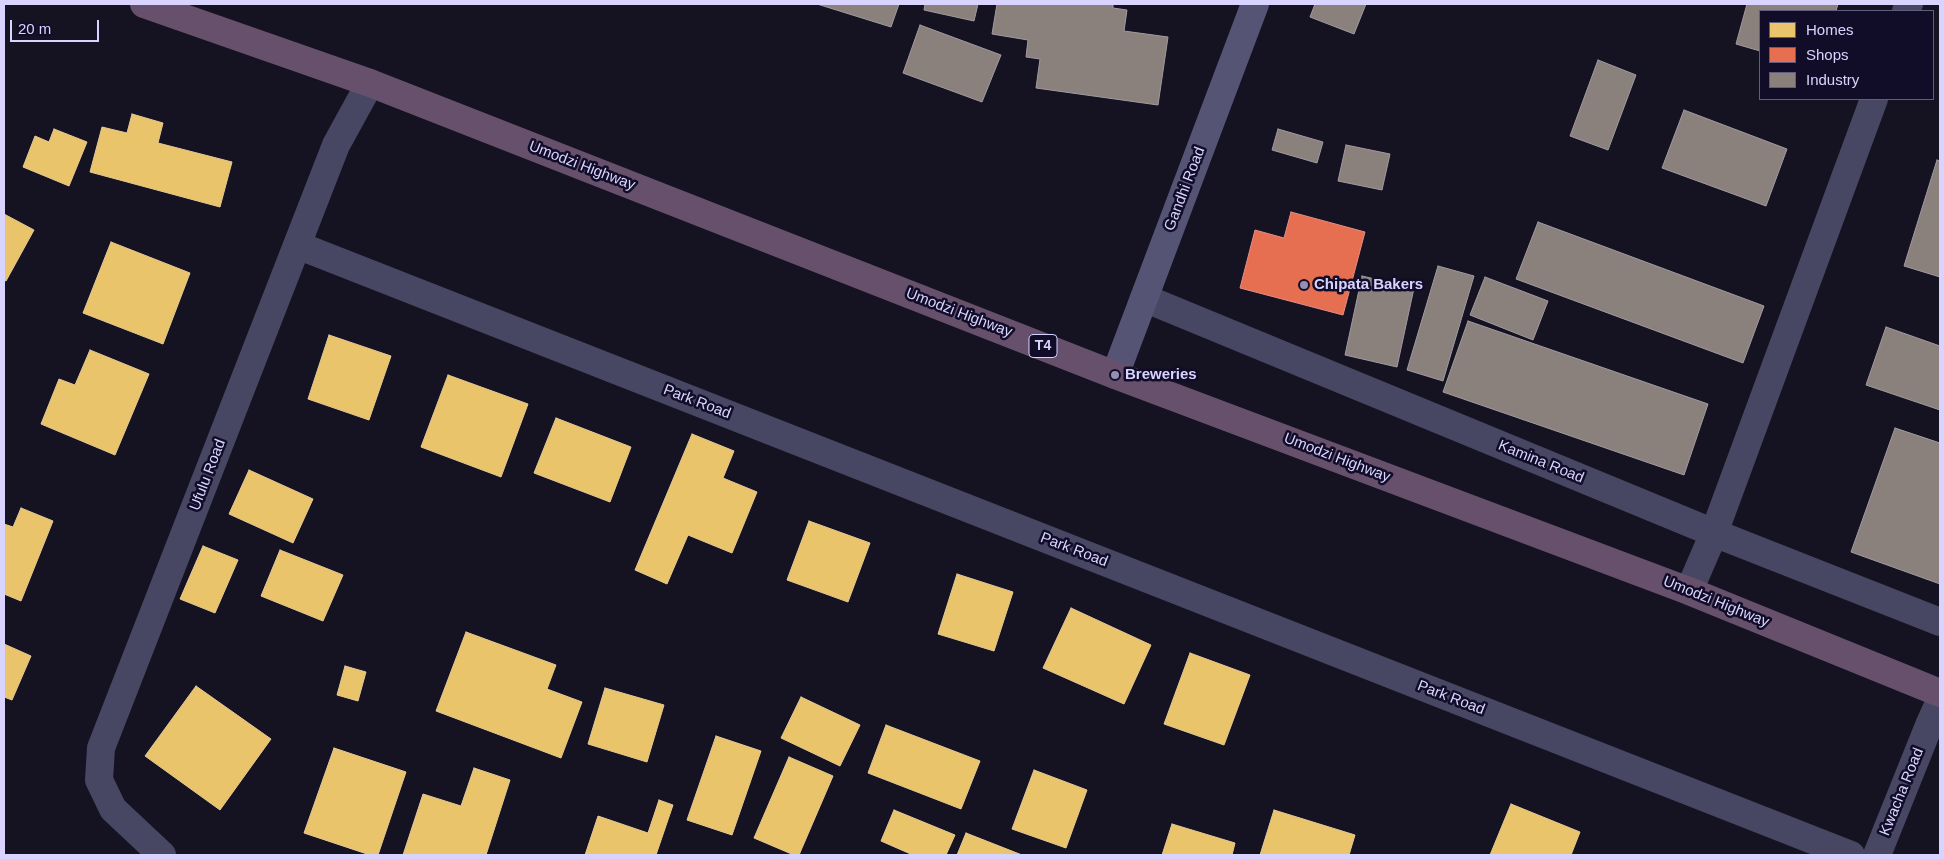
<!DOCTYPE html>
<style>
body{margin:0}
#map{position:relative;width:1944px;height:859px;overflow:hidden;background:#151322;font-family:Arial,sans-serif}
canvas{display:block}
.frame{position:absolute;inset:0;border:5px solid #d9d4ff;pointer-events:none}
.legend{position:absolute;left:1759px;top:10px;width:175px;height:90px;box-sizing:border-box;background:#110d28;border:1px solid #615d7e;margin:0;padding:6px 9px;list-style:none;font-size:15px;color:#d9d4ff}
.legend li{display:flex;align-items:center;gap:10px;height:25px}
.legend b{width:25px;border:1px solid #615d7e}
.scale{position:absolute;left:10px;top:20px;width:89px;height:22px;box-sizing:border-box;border:2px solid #d9d4ff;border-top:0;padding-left:6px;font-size:15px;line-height:18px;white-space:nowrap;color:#d9d4ff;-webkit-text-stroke:4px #110d28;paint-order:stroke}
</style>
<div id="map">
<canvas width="1944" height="859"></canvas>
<div class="frame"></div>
<ul class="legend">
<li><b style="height:14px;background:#e9c46a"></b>Homes</li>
<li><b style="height:14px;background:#e76f51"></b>Shops</li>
<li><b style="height:14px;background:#8a817c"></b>Industry</li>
</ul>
<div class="scale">20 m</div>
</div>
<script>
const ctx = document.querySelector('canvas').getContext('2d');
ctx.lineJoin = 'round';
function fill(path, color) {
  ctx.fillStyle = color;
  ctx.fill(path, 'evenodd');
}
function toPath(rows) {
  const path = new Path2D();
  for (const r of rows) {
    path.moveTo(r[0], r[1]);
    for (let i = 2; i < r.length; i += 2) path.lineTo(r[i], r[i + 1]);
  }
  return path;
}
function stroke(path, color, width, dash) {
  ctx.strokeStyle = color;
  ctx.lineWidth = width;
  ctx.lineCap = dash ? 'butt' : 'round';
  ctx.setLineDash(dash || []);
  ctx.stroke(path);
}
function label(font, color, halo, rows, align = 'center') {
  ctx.font = font + ' Arial,sans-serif';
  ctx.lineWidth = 5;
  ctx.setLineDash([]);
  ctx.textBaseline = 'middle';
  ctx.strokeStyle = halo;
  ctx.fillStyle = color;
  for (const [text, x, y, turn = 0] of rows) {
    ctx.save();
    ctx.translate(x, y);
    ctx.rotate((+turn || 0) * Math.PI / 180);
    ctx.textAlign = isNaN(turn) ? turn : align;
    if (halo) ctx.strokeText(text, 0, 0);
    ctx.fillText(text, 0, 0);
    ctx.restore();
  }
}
const homes = toPath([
 [132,114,163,123,158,143,232,162,220,207,90,172,102,127,127,133,132,114],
 [54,129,87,142,69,186,23,167,35,136,49,142,54,129],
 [4,214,34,230,6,281,4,280,4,214],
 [111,242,190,273,163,344,83,313,111,242],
 [329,335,391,356,369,420,308,399,329,335],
 [90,350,149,374,115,455,41,424,59,379,75,385,90,350],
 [448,375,528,404,501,477,421,447,448,375],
 [556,418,631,447,610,502,534,473,556,418],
 [692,434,734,451,723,478,757,492,732,553,688,535,667,584,635,570,692,434],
 [249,470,313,499,293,543,229,514,249,470],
 [21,508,53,521,21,601,4,594,4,524,13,527,21,508],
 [809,521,870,543,848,602,787,580,809,521],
 [203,546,238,560,215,613,180,599,203,546],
 [280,550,343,575,323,621,261,596,280,550],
 [957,574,1013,592,994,651,938,634,957,574],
 [1071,608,1151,645,1124,704,1043,668,1071,608],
 [466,632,556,665,547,689,582,702,561,758,436,711,466,632],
 [4,644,31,656,12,700,4,697,4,644],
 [1190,653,1250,675,1224,745,1164,724,1190,653],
 [345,666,366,672,358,701,337,695,345,666],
 [196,686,271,739,220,810,145,756,196,686],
 [605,688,664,705,647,762,588,744,605,688],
 [801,697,860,725,840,766,781,738,801,697],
 [886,725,980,761,961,809,868,773,886,725],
 [716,736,761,751,732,835,687,820,716,736],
 [334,748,406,772,378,855,370,855,304,833,334,748],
 [789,757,833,776,799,855,794,855,754,838,789,757],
 [474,768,510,780,486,855,403,855,423,794,461,806,474,768],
 [1034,770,1087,790,1066,848,1012,829,1034,770],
 [659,800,673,805,656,855,585,855,598,816,648,833,659,800],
 [1511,804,1580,832,1571,855,1490,855,1511,804],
 [894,810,955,835,946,855,913,855,881,841,894,810],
 [1274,810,1355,835,1349,855,1260,855,1274,810],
 [1172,824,1235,843,1232,855,1162,855,1172,824],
 [966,833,1022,855,957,855,966,833]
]);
const shops = toPath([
 [1291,212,1365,232,1343,315,1240,288,1255,230,1284,238,1291,212]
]);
const industry = toPath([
 [817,4,899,4,891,27,817,4],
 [925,4,978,4,974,21,924,10,925,4],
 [997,4,1113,4,1113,8,1127,10,1124,31,1168,37,1158,105,1036,88,1040,59,1026,57,1028,40,992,34,997,4],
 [1315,4,1366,4,1354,34,1310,17,1315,4],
 [1747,4,1838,4,1836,11,1760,11,1760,51,1736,44,1747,4],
 [920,25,1001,55,982,102,903,73,920,25],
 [1598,60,1636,75,1608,150,1570,136,1598,60],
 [1684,110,1787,149,1766,206,1662,168,1684,110],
 [1278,129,1323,142,1317,163,1272,150,1278,129],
 [1346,145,1390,154,1382,190,1338,181,1346,145],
 [1937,160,1940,161,1940,277,1904,266,1937,160],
 [1538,222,1764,306,1743,363,1516,279,1538,222],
 [1438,266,1474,276,1443,381,1407,370,1438,266],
 [1362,276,1414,288,1397,367,1345,355,1362,276],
 [1485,277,1548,301,1533,340,1470,315,1485,277],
 [1468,321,1708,404,1684,475,1443,392,1468,321],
 [1886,327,1940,346,1940,410,1866,385,1886,327],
 [1895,428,1940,443,1940,584,1851,552,1895,428]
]);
const street = toPath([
 [1906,11,1909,4],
 [297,245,1851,855],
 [1144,298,1714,533,1940,622],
 [1689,591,1714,533,1874,99],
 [162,855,113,809,99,780,101,748,336,145,370,83],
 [1877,855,1930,723,1940,701]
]);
const secondary = toPath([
 [1115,375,1255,4]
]);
const highway = toPath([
 [144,4,370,83,1115,375,1689,591,1940,693]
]);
const markers = [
 [1304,285,5,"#9490b2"],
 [1115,375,5,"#9490b2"]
];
const shields = [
 [1043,346,28]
];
const shieldNames = [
 ["T4",1043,346]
];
const streetNames = [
 ["Umodzi Highway",582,166,21],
 ["Gandhi Road",1185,189,-69],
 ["Umodzi Highway",959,313,21],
 ["Park Road",697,402,21],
 ["Umodzi Highway",1337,458,21],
 ["Kamina Road",1541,462,22],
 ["Ufulu Road",208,475,-69],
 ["Park Road",1074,550,21],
 ["Umodzi Highway",1716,602,22],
 ["Park Road",1451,698,21],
 ["Kwacha Road",1902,792,-68]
];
const poiNames = [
 ["Chipata Bakers",1314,285],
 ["Breweries",1125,375]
];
fill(homes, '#e9c46a');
stroke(homes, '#e4c997', 1);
fill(shops, '#e76f51');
stroke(shops, '#e38d85', 1);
fill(industry, '#8a817c');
stroke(industry, '#a29aa3', 1);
stroke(street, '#484763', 28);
stroke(secondary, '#565475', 28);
stroke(highway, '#66506c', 28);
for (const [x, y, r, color] of markers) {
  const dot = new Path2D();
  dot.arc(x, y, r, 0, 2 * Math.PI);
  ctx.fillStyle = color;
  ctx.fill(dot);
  stroke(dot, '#110d28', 2);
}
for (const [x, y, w] of shields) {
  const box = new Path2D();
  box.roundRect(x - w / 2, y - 11.5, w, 23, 4);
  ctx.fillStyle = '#110d28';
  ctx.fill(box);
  stroke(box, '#d9d4ff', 1);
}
label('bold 14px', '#d9d4ff', null, shieldNames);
label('15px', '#d9d4ff', '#110d28', streetNames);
label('bold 15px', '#d9d4ff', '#110d28', poiNames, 'left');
</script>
